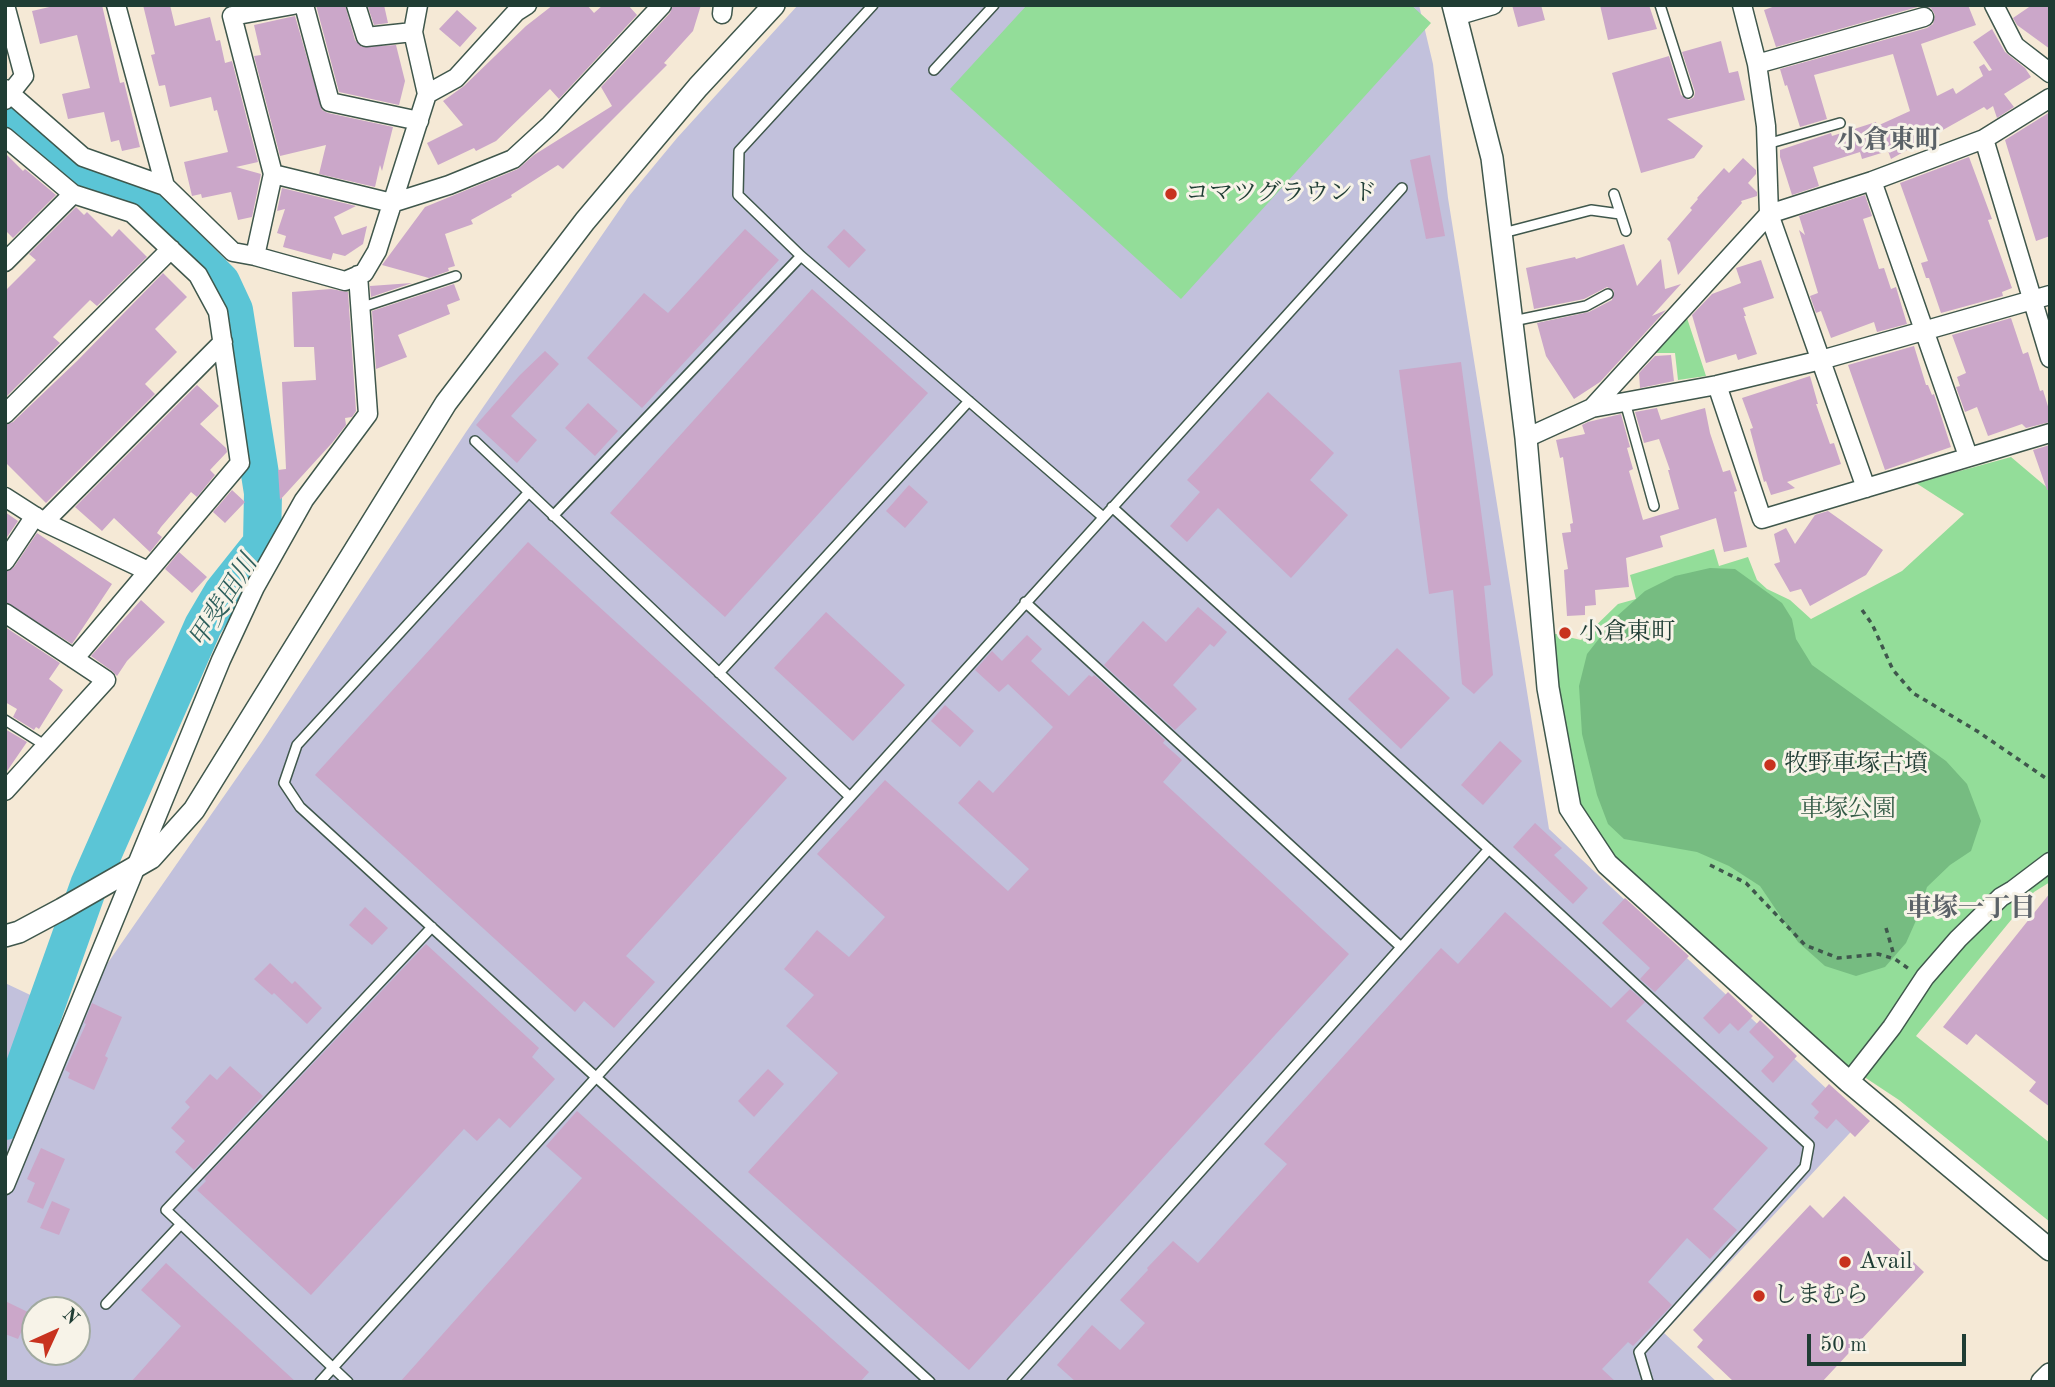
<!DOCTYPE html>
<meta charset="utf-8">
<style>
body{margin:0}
#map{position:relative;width:2055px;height:1387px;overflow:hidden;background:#f5e9d6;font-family:"Old Standard TT",serif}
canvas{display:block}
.frame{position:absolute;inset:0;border:7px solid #1f3d34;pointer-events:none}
.north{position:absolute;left:21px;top:1296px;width:70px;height:70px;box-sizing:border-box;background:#f7f3e8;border:2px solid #a1aaa0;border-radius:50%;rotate:45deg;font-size:19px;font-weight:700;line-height:28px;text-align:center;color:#1f3d34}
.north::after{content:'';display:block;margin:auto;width:24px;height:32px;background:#c8321e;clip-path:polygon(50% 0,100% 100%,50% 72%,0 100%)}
.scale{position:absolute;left:1807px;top:1334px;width:159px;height:32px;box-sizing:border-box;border:4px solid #1f3d34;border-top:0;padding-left:9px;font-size:21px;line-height:24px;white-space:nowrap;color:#1f3d34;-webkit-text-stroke:5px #f7f3e8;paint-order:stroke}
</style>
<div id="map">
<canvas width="2055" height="1387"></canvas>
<div class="frame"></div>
<div class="north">N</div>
<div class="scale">50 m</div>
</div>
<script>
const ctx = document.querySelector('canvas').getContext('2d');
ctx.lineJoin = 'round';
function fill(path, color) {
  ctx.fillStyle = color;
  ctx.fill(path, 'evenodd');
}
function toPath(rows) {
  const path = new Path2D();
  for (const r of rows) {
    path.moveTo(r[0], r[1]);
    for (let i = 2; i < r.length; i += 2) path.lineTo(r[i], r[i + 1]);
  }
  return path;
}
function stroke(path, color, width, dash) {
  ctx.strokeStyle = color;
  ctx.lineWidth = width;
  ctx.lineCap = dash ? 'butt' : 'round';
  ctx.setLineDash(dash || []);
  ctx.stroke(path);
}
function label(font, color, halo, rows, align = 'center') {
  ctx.font = font + ' "Old Standard TT","Noto Serif JP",serif';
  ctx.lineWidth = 6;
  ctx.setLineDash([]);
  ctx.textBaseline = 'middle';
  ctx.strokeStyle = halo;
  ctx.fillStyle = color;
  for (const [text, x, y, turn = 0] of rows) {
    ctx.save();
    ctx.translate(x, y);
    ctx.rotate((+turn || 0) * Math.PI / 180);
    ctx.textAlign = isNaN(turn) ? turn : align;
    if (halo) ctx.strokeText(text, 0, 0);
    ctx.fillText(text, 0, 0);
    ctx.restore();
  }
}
const industrial = toPath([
 [798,5,1419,5,1433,64,1448,198,1549,829,1861,1121,1664,1333,1717,1382,5,1382,5,1189,107,964,261,743,466,432,629,196,677,138],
 [35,1310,77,1310,77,1352,35,1352],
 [5,983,62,1010,5,1164]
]);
const green = toPath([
 [1027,5,1411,5,1431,23,1181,299,950,89],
 [1686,315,1706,376,1678,380,1675,353,1652,353],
 [2011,457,2050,490,2050,882,2034,892,1916,1036,2050,1143,2050,1222,1899,1100,1816,1045,1591,840,1570,808,1543,631,1581,640,1618,604,1636,599,1630,575,1714,549,1719,566,1748,557,1757,580,1767,589,1790,600,1811,619,1902,571,1964,514,1916,483]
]);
const forest = toPath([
 [1710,568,1735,569,1782,603,1792,619,1796,639,1812,665,1946,761,1967,784,1981,821,1971,851,1950,865,1927,887,1918,916,1906,943,1885,967,1856,976,1825,966,1798,942,1760,886,1729,866,1697,852,1624,839,1608,824,1597,795,1582,734,1579,686,1587,654,1616,617,1645,591,1675,576]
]);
const river = toPath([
 [5,123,49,154,151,212,221,282,234,310,263,493,262,543,223,592,203,626,89,885,5,1121]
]);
const building = toPath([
 [58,5,102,5,120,83,124,82,140,147,122,151,119,140,111,142,104,112,68,119,62,94,90,88,77,35,40,44,32,11],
 [143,5,170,5,175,26,210,17,216,41,220,40,225,63,232,61,258,162,236,167,261,174,252,217,238,220,231,192,202,198,201,194,192,196,184,162,228,152,217,110,214,111,211,97,170,107,165,85,159,86,151,55,155,54],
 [316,5,345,5,355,40,362,47,396,45,405,81,399,105,339,92],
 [384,5,388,23,374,25,368,7],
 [553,5,587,5,594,13,603,5,628,5,637,15,559,99,550,89,496,141,476,151,474,148,438,165,427,143,463,125,443,101,464,86,526,26],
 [673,5,701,5,693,31,664,63,667,65,563,169,558,165,511,195,512,197,471,220,473,224,445,234,455,266,448,268,449,271,429,278,382,265,425,207,518,169,534,155,612,106,601,87,670,13],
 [1512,5,1541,5,1545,20,1518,27],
 [1600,5,1649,5,1657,29,1608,40],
 [1778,5,1968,5,1976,25,1921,44,1937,96,1953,88,1956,94,1983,76,1979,67,1984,64,1989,71,1992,70,1973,42,1992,29,2005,52,2025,68,2031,77,2004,94,2014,107,1997,118,1993,106,1987,110,1984,107,1891,159,1888,151,1862,159,1860,152,1813,167,1819,186,1792,195,1780,157,1780,150,1831,133,1832,136,1876,122,1877,126,1910,111,1893,54,1814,75,1827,119,1800,127,1787,85,1785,86,1780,69,1927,28,1933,24,1935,15,1931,8,1921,6,1776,47,1764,10],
 [2032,5,2050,5,2050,49,2017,25,2013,18],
 [457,10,477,28,460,47,439,29],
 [295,16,322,110,328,113,393,127,382,171,380,165,375,187,319,174,326,145,280,156,254,56,261,55,254,25],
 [1721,41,1729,73,1738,71,1745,100,1667,119,1703,146,1694,158,1641,173,1612,73,1669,56,1681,95,1689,100,1694,97,1695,92,1682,52],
 [2050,112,2050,236,2036,241,2005,140],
 [5,153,23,171,25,169,56,195,13,238,5,230],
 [1430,155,1445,236,1426,239,1410,160],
 [1969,157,1992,219,1988,220,2012,288,2002,292,2003,296,1941,313,1929,278,1926,278,1921,263,1928,261,1900,183],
 [1743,158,1756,170,1756,174,1748,183,1757,192,1757,196,1741,201,1742,203,1678,275,1670,242,1667,239,1692,210,1690,208,1698,199,1697,198,1724,168,1729,173],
 [282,188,356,206,334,217,342,235,367,226,363,244,345,256,333,253,331,260,283,247,286,236,277,233,285,209,277,211],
 [1865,195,1872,216,1863,219,1879,269,1884,268,1891,289,1896,287,1907,324,1877,332,1874,322,1831,338,1821,311,1816,313,1810,296,1818,293,1799,230,1805,235,1799,216],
 [76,207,84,215,87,212,112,237,119,229,147,257,97,306,90,300,53,337,60,343,5,398,5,291,36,260,29,254],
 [745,229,779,260,642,408,587,358,644,293,668,313],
 [844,229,866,250,849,268,827,247],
 [1624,244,1637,286,1661,259,1665,289,1681,284,1652,316,1666,310,1600,382,1574,399,1546,356,1537,323,1589,312,1612,300,1614,291,1607,287,1584,299,1534,309,1526,268,1575,257,1576,259],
 [1761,260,1774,298,1743,308,1746,316,1744,316,1757,354,1738,360,1736,354,1706,363,1692,315,1712,294,1741,283,1736,268],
 [163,273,187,297,155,329,177,352,145,384,155,394,46,503,5,462,5,425,13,422,77,361],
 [412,283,371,297,370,286],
 [454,284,460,300,447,305,450,314,398,335,407,357,376,369,372,311],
 [331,289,348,292,356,411,352,417,345,418,346,425,332,443,280,500,278,470,286,469,282,382,316,380,314,347,294,347,292,292],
 [812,289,928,393,725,617,610,513],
 [2011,318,2023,354,2028,352,2040,391,2043,390,2050,413,2050,422,2026,428,2022,424,1988,436,1977,407,1965,412,1956,387,1960,386,1957,377,1966,373,1952,335],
 [1914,346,1926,385,1928,385,1932,395,1934,394,1951,447,1885,470,1848,365],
 [545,351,559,364,511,416,537,440,517,463,476,425,520,375],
 [1671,355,1674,381,1640,388,1639,373,1655,356],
 [1461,362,1491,585,1484,586,1493,675,1474,694,1462,684,1453,590,1429,594,1399,370],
 [1810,376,1818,404,1816,404,1830,444,1834,443,1841,464,1787,482,1795,488,1771,495,1766,481,1764,482,1750,429,1753,428,1742,398],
 [197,385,219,406,200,424,226,448,227,452,210,470,215,475,197,497,191,492,161,527,157,533,162,537,150,552,114,518,102,531,75,507],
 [1268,392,1334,453,1310,480,1348,515,1291,578,1218,508,1187,542,1170,526,1200,492,1187,480],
 [588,403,618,431,595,456,565,428],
 [1657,408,1661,420,1705,408,1710,433,1723,472,1730,470,1737,491,1734,492,1747,547,1724,552,1716,518,1660,536,1663,547,1626,558,1629,587,1595,590,1596,605,1585,606,1585,615,1567,616,1564,570,1568,569,1562,533,1571,532,1570,524,1573,523,1563,457,1560,458,1556,440,1585,434,1582,425,1588,422,1621,414,1630,447,1627,448,1633,469,1629,471,1643,520,1679,509,1668,470,1670,470,1659,439,1644,443,1635,412],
 [2050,445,2050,490,2047,490,2033,450],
 [909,485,928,502,905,528,886,511],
 [232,490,245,502,225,523,213,512],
 [1828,511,1883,550,1866,575,1810,606,1801,589,1790,592,1774,564,1780,562,1774,534,1786,528,1795,544,1815,515],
 [5,512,18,521,5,540],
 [37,533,112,584,72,644,5,602,5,572,14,567],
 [528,542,787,778,626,956,655,982,614,1028,584,1001,575,1012,315,775],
 [179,552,207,577,192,593,165,569],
 [141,600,165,622,127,661,117,676,112,671,91,656],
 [1198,607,1227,632,1214,647,1210,644,1173,685,1197,709,1175,730,1104,665,1143,621,1166,642],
 [826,612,905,685,853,741,774,668],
 [5,627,60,663,49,679,63,690,39,729,36,727,34,730,13,717,17,709,5,702],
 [1027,635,1042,649,1031,661,1069,696,1089,675,1092,677,1094,675,1165,740,1163,743,1182,760,1163,782,1349,954,969,1370,748,1172,838,1073,786,1026,814,995,784,969,817,930,849,957,885,917,817,854,885,780,1008,891,1029,869,958,803,979,780,993,793,1053,727,1008,684,999,692,975,670,992,651,1002,661],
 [1397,648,1450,698,1401,749,1348,699],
 [945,705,974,731,960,747,931,721],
 [5,729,27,742,5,774],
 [1500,741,1522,761,1483,805,1461,785],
 [1535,823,1562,848,1554,855,1588,888,1573,904,1513,847],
 [2050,893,2050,1107,2029,1091,2036,1082,1976,1034,1967,1045,1943,1027],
 [1625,898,1689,956,1655,992,1640,979,1650,968,1602,923],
 [365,907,388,928,372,945,349,925],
 [1505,912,1611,1008,1630,989,1645,1002,1626,1021,1768,1148,1713,1209,1737,1230,1710,1259,1687,1238,1648,1282,1672,1305,1633,1346,1628,1342,1602,1369,1616,1382,1076,1382,1057,1365,1092,1325,1120,1350,1145,1323,1120,1300,1148,1270,1147,1268,1173,1241,1198,1263,1287,1164,1264,1144,1441,948,1458,964],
 [426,944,539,1048,532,1057,555,1079,510,1128,499,1118,477,1141,464,1129,311,1295,197,1190,206,1181,204,1179],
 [270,963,292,984,295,981,322,1008,307,1024,274,993,272,995,254,979],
 [1728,992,1753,1016,1738,1031,1730,1023,1719,1034,1703,1018],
 [92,1003,122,1017,105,1056,108,1058,94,1090,68,1078,70,1073,65,1070,86,1024,84,1023],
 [1760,1020,1797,1056,1773,1083,1761,1071,1774,1057,1749,1032],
 [230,1066,263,1096,194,1170,175,1152,185,1141,171,1128,190,1107,185,1102,210,1074,217,1080],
 [768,1069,784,1084,754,1117,738,1101],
 [1829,1084,1870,1121,1855,1137,1836,1119,1827,1129,1814,1118,1819,1112,1811,1104],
 [577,1111,869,1372,860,1382,400,1382,582,1178,546,1146],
 [41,1148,65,1159,43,1209,27,1202,35,1183,27,1179],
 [1844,1196,1924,1272,1822,1382,1734,1382,1697,1347,1703,1340,1693,1330,1810,1205,1823,1218],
 [52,1201,70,1209,59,1235,40,1228],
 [166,1263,296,1382,131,1382,181,1326,141,1290],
 [5,1301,30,1313,18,1339,5,1334]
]);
const path = toPath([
 [1862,610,1872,624,1893,670,1913,693,1977,731,2050,781],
 [1710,865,1746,883,1805,945,1838,958,1878,954,1895,959,1909,969],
 [1886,928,1893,952]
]);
const service = toPath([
 [873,5,739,151,738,195,801,256,1103,517],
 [1660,5,1688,93],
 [934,70,994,5],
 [1767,144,1840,123],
 [1614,194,1626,231],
 [1503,233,1591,210,1620,214],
 [360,308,456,276],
 [1513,321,1586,306,1608,294],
 [1625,402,1654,506],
 [475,441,849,796],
 [529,492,297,745,284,783,300,807,930,1382],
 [1112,507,1524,881,1809,1145,1805,1167,1639,1352,1648,1382],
 [553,516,801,256],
 [1025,602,1401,947],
 [719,673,969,401],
 [5,720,46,746],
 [106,1304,181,1224],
 [320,1382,1402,188],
 [348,1382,166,1210,432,927],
 [1012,1382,1489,849]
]);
const minor = toPath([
 [116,5,165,186],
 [304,5,330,102,419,121],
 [356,5,366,37,413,32],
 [1742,5,1757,64,1766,126,1769,214,1866,488],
 [1994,5,2015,46,2050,73],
 [722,14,723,5],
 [1456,16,1493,5],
 [1757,64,1924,17],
 [5,89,83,157,165,186,233,252,255,256,345,281,364,273,377,251,427,94,413,32,418,5],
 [427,94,456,78,516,12,527,5],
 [5,100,24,76,5,5],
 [5,137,73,194,132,213,198,275,218,312,240,463,74,659],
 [1984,139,2050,358],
 [273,174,392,203,449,185,513,159,550,125,662,5],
 [1872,181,1968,456],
 [255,256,273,174,232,16,293,5],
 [5,262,73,194],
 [1717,385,1762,519,2050,433],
 [1592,408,1769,214,1872,181,1984,139,2050,98],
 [5,414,171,249],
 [1526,438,1592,408,1717,385,1821,360,2050,295],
 [5,497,44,522,148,571],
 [44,522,223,342],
 [5,561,35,516],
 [5,613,106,680,5,791],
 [1849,1082,1892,1027,1925,977,1958,939,2001,897,2013,890,2050,862],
 [5,1185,221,660,255,587,304,500,368,414,358,275]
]);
const tertiary = toPath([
 [1453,5,1492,158,1526,438,1548,688,1570,808,1607,864,1849,1082,2050,1250],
 [5,936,19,932,62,909,151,858,194,810,446,403,585,221,698,87,774,5],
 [2042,1382,2050,1374]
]);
const markers = [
 [1171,194,7,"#c8321e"],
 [1565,633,7,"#c8321e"],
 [1770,765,7,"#c8321e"],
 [1845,1262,7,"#c8321e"],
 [1759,1296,7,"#c8321e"]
];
const poiNames = [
 ["コマツグラウンド",1185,194],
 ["小倉東町",1579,633],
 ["牧野車塚古墳",1784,765],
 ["Avail",1859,1262],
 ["しまむら",1773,1296]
];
const parkNames = [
 ["車塚公園",1848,810]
];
const neighbourhoodNames = [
 ["小倉東町",1889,141],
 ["車塚一丁目",1971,909]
];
const waterNames = [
 ["甲斐田川",224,602,-58]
];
fill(industrial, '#c2c1dc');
fill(green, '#93dd99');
fill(forest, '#76bc81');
stroke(river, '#5bc5d6', 38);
fill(building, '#cba7c9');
stroke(service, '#3f574c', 12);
stroke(minor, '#3f574c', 21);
stroke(tertiary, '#3f574c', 24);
stroke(path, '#3f574c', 3.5, [5, 5]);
stroke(service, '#fff', 9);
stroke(minor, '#fff', 18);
stroke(tertiary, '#fff', 21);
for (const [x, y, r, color] of markers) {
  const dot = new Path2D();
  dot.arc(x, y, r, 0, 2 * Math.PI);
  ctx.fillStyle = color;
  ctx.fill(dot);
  stroke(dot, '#f7f3e8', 2.5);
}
label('24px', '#1f3d34', '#f7f3e8', poiNames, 'left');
label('24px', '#365d48', '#f7f3e8', parkNames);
label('bold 26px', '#5b6268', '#f7f3e8', neighbourhoodNames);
label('italic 26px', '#2e5f5c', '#f7f3e8', waterNames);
</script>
